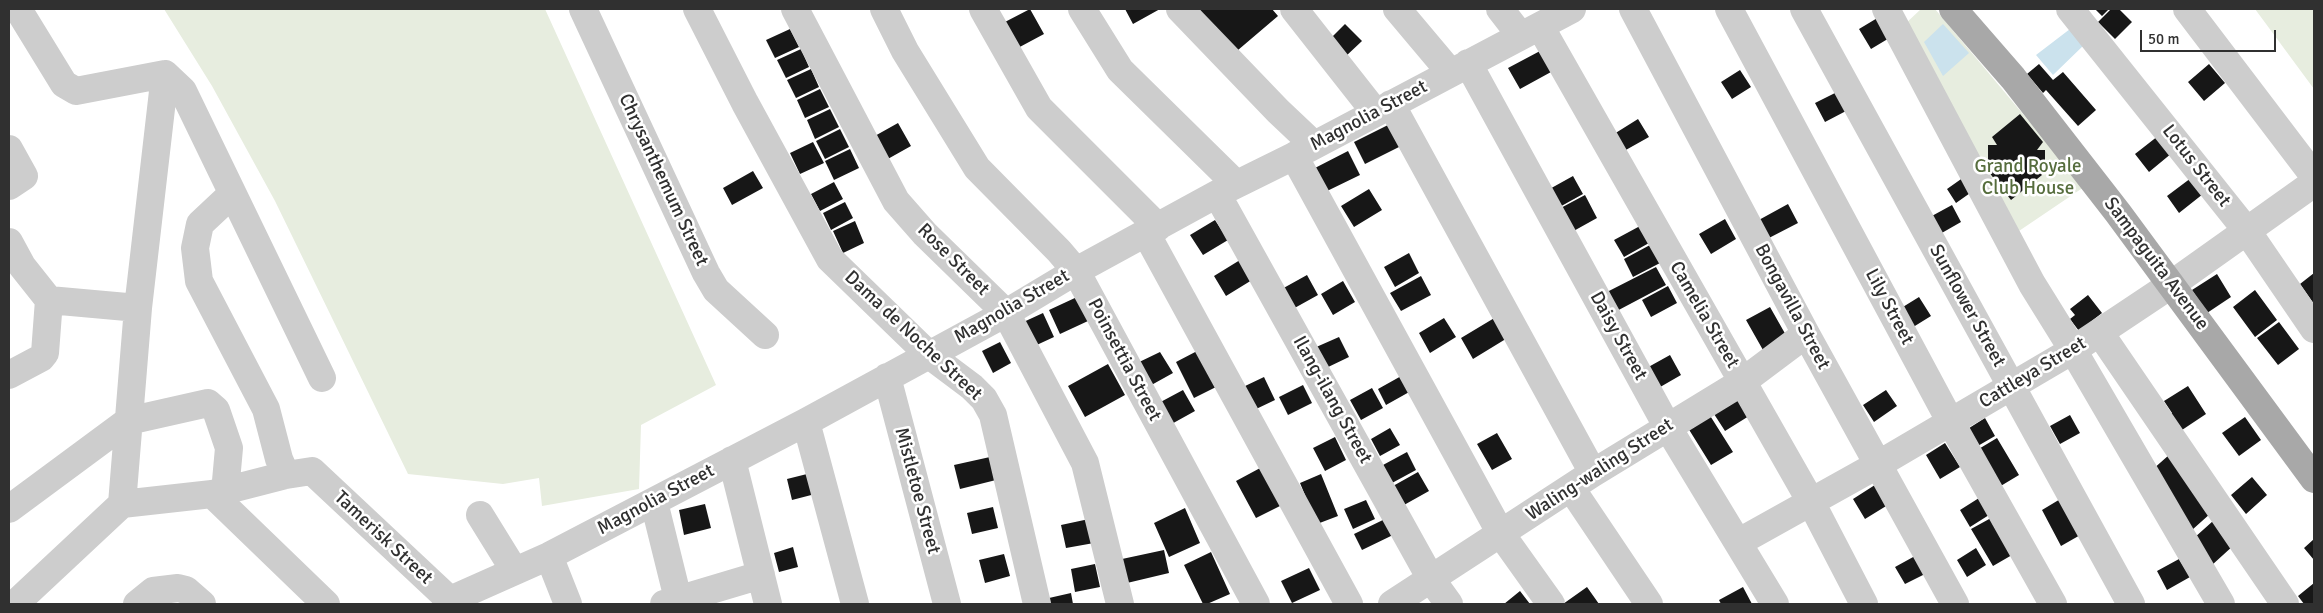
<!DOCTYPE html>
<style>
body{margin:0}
#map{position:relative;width:2323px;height:613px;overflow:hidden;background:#fff;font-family:Signika,sans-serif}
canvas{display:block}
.frame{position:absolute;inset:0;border:10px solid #303030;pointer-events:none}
.scale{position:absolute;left:2140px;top:30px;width:136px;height:22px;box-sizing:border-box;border:2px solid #303030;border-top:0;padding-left:6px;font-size:15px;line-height:18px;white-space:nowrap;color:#303030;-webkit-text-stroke:4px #fff;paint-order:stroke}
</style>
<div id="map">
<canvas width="2323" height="613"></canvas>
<div class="frame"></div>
<div class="scale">50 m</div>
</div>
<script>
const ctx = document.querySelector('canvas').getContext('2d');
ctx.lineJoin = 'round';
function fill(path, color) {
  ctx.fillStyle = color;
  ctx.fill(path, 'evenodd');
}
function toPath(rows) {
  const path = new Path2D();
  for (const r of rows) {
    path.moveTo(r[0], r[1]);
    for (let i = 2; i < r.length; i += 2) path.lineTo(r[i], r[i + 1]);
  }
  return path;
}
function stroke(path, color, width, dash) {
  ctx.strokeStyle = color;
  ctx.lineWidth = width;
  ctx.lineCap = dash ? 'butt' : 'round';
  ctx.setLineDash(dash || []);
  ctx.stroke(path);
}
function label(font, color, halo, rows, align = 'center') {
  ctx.font = font + ' Signika,sans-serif';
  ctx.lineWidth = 5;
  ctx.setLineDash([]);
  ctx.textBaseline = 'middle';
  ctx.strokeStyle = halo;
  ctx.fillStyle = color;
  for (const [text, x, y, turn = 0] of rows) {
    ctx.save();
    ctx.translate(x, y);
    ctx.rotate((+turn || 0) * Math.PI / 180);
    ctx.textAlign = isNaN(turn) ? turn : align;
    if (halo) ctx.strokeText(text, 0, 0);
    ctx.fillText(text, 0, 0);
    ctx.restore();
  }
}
const green = toPath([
 [164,9,545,9,716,385,641,425,639,489,542,506,539,478,503,484,408,474,275,201,212,86],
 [1921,9,1935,9,2084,187,2016,233,1904,25],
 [2255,9,2314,9,2314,89]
]);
const water = toPath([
 [1943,24,1969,53,1943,76,1924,42],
 [2070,29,2085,44,2053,75,2036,55]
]);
const building = toPath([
 [1030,9,1044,34,1016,49,1003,23],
 [1125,9,1160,9,1133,24],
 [1190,9,1272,9,1278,16,1231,56],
 [2095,9,2109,9,2102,16],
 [2111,9,2119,9,2132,22,2115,39,2098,22],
 [1879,17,1891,37,1871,49,1859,29],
 [1345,24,1362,41,1345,57,1329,40],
 [790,29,799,47,775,58,766,40],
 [801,49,809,67,786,78,777,60],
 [1540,51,1551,72,1520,89,1508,68],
 [2039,64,2053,80,2063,72,2096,110,2078,126,2046,90,2043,93,2027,74],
 [2209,64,2225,83,2204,101,2188,82],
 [811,69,819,87,796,98,787,80],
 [1740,70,1751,87,1732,99,1721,82],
 [820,89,829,107,805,118,797,100],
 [1837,92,1846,111,1825,122,1815,103],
 [830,109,839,127,815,139,807,120],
 [2020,114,2043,142,2037,150,2045,150,2045,168,2037,168,2042,175,2011,200,1988,171,1995,162,1988,162,1988,145,1997,145,1992,137],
 [1638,119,1649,137,1624,151,1614,134],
 [898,123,911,146,886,160,873,137],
 [1392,123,1403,145,1365,164,1354,142],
 [840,129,849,147,825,159,816,141],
 [2158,136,2172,153,2149,172,2135,154],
 [813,142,824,163,800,174,790,153],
 [850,149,859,168,834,180,825,161],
 [1348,151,1360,175,1325,192,1313,169],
 [753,171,763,188,732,205,723,188],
 [1573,176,1583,194,1556,209,1546,191],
 [1964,177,1973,191,1956,203,1947,189],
 [2191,178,2203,194,2179,213,2167,196],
 [834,182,843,199,820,211,811,194],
 [1369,189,1382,210,1354,227,1341,206],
 [1585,195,1597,218,1570,233,1557,210],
 [845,202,853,218,831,230,823,213],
 [1788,204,1798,223,1767,239,1757,221],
 [1952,205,1961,222,1940,234,1930,217],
 [1725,219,1736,239,1711,254,1699,234],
 [1215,220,1228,240,1203,255,1190,235],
 [855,221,864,243,843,253,833,231],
 [1640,226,1649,243,1624,257,1614,240],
 [1650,245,1660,263,1633,277,1624,259],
 [1409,253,1419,273,1395,287,1384,267],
 [1240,260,1252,280,1226,296,1214,276],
 [1656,267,1666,285,1613,313,1603,294],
 [2314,273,2314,304,2300,284],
 [2217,274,2231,297,2207,313,2192,290],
 [1307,275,1318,295,1291,310,1280,290],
 [1421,276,1431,295,1401,311,1390,293],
 [1343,281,1355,302,1333,315,1321,294],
 [1668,286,1677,303,1651,317,1642,300],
 [2255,290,2277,320,2255,337,2233,307],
 [2088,295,2102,313,2079,331,2070,319,2075,315,2070,309],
 [1077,297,1088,321,1060,334,1049,310],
 [1919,297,1931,316,1910,329,1898,310],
 [1770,307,1787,337,1763,350,1746,320],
 [1043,313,1054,337,1028,349,1017,325],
 [1496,317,1509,337,1473,359,1461,338],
 [1444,318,1456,337,1430,353,1419,333],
 [2279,322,2299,349,2278,365,2257,338],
 [1339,337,1349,357,1324,369,1314,348],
 [1000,342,1011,363,993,373,982,351],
 [1199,350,1218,386,1194,398,1176,362],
 [1160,352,1173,373,1146,388,1133,365],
 [1670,355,1681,375,1655,390,1643,370],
 [1108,364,1125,395,1085,417,1068,386],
 [1403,375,1411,391,1386,405,1378,389],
 [1264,377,1275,400,1254,410,1243,387],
 [1303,385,1312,403,1288,415,1279,397],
 [2188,386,2206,414,2179,432,2169,416,2172,413,2164,401],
 [1372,388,1383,408,1361,420,1350,400],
 [1183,390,1195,411,1168,426,1155,405],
 [1886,390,1897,406,1874,422,1863,405],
 [1738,399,1749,416,1725,431,1714,414],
 [1709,414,1733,452,1711,465,1688,428],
 [2070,415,2080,433,2060,444,2050,426],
 [2245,417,2261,440,2239,456,2222,433],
 [1985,418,1995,436,1976,447,1966,430],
 [1390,428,1400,445,1380,456,1371,439],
 [1497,433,1512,459,1492,470,1477,444],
 [1335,437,1346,460,1325,471,1313,448],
 [1997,438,2019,475,1999,487,1977,450],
 [1945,443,1960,467,1940,479,1926,455],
 [1407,452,1416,470,1392,483,1383,465],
 [2169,455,2211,513,2192,530,2152,470],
 [990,457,996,480,960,489,954,465],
 [1262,467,1282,505,1256,518,1236,481],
 [815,472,819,493,792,500,787,479],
 [1418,472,1429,491,1404,505,1393,486],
 [1321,474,1338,516,1317,524,1300,483],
 [2252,477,2267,495,2246,514,2231,495],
 [1878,483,1891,503,1865,519,1853,499],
 [1979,498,1989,515,1970,527,1960,510],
 [2062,498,2082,534,2061,546,2042,510],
 [1366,500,1375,519,1353,529,1344,509],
 [705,504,711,528,684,535,679,510],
 [993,507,998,528,972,534,967,513],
 [1185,508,1200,543,1169,557,1154,523],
 [1991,518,2012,555,1993,566,1971,529],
 [1089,519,1094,543,1066,548,1061,525],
 [1385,519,1393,535,1362,550,1354,534],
 [2213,521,2234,545,2212,565,2194,538],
 [2314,539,2314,560,2304,548],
 [793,547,798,567,779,572,774,553],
 [1976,548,1986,565,1967,577,1957,560],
 [1164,550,1169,573,1127,583,1122,559],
 [1211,552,1230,594,1207,604,1203,604,1184,565],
 [1004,554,1010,576,985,583,979,560],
 [1915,556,1925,574,1905,584,1895,567],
 [2179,559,2190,577,2167,590,2157,571],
 [1095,564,1100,587,1075,592,1071,569],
 [1309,568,1320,590,1292,603,1281,581],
 [2314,583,2314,604,2304,604,2298,596],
 [1587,587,1599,604,1563,604],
 [1743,587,1752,604,1721,604,1719,600],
 [1520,591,1530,604,1504,604],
 [1071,593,1073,604,1051,604,1049,598]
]);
const minor = toPath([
 [18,9,64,84,76,91,165,74,183,91,322,378],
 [583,9,706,273,716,290,765,335],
 [697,9,745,103,830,259,928,354,972,387,984,399,993,415,1037,604],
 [795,9,896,201,925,234,1006,313,1085,463,1120,604],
 [884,9,905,51,977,168,1059,251,1076,271,1256,604],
 [983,9,1039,108,1158,227],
 [1082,9,1120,70,1236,184],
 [1180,9,1278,111,1314,145],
 [1294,9,1375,112],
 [1397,9,1450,72],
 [1500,9,1521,36],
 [1633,9,1806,334,1955,604],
 [1729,9,1950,421,2053,604],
 [1804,9,2131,604],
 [1886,9,2032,284,2073,350,2221,604],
 [2070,9,2247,231,2314,329],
 [2187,9,2314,176],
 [1540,26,1811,502,1864,604],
 [1468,63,1667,426,1775,604],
 [1391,104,1593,473],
 [9,149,24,176,9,186],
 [1294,156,1501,534,1551,604],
 [232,194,200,224,195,248,199,281,266,409,279,459,286,475],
 [1217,194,1431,579,1449,604],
 [1146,233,1349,604],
 [9,242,22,266,49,300,45,353,41,358,9,375],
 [49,300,138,308],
 [2100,333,2285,604],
 [887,377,947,604],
 [806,422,855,604],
 [732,460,768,604],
 [1571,488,1649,604],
 [212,494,326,604],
 [654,502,678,599],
 [122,504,138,308,165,74],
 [122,504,212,494,286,475,312,471,454,604],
 [9,509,128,421,208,403,216,410,229,448,225,492],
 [480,515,514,570],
 [1739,542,1879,464,2073,350,2172,284,2314,183],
 [549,556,568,604],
 [15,604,122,504],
 [137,604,153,591,178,588,186,590,202,604],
 [446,604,450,600,549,556,806,422,1006,313,1076,271,1217,194,1294,156,1572,9],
 [664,604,761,575],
 [1392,604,1593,473,1742,382,1806,334]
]);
const major = toPath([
 [1953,9,2013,78,2118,213,2314,479]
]);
const streetNames = [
 ["Magnolia Street",1369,116,-28],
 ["Lotus Street",2196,166,52],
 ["Chrysanthemum Street",663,180,65],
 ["Rose Street",953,260,45],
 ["Sampaguita Avenue",2156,264,53],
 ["Sunflower Street",1967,306,61],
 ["Magnolia Street",1012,307,-30],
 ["Bongavilla Street",1792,307,62],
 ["Lily Street",1889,307,62],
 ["Camelia Street",1704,315,60],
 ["Dama de Noche Street",913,336,43],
 ["Daisy Street",1618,336,61],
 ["Poinsettia Street",1124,360,62],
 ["Cattleya Street",2033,373,-31],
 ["Ilang-ilang Street",1332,400,61],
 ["Waling-waling Street",1600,470,-33],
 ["Mistletoe Street",917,491,75],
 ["Magnolia Street",656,500,-28],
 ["Tamerisk Street",383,538,43]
];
const parkNames = [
 ["Grand Royale",2028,167],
 ["Club House",2028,189]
];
fill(green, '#e7eddf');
fill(water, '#cbe2ed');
fill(building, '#171717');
stroke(minor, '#cdcdcd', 28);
stroke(major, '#a8a8a8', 28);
label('19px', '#303030', '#fff', streetNames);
label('19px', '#566d3d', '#fff', parkNames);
</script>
